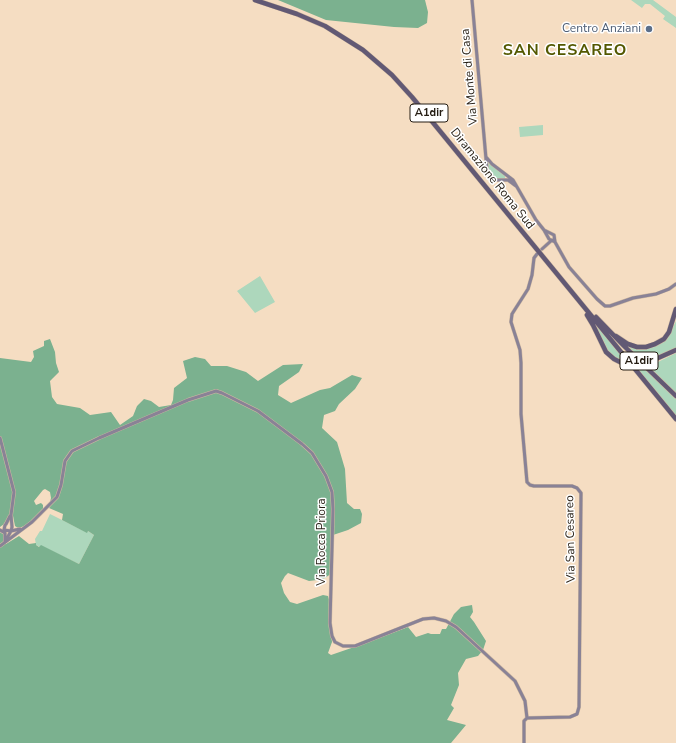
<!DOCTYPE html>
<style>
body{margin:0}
canvas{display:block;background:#f5ddc2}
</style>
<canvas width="676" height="743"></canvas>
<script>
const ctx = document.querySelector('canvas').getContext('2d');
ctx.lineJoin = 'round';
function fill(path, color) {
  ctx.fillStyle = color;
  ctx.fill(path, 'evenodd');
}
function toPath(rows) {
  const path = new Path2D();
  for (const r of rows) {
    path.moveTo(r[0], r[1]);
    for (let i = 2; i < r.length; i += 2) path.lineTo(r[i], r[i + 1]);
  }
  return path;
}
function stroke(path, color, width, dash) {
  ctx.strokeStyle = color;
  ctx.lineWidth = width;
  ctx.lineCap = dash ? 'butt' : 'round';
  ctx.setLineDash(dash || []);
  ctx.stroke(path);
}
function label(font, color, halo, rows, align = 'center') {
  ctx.font = font + ' "Nunito Sans",sans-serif';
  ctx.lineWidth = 3;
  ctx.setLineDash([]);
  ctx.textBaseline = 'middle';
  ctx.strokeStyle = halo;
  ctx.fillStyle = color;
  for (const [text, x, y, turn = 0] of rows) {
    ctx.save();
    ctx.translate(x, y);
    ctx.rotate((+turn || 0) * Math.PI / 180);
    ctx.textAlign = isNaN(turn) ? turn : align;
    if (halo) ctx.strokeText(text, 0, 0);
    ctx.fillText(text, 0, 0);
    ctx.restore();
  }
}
const green = toPath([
 [631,0,653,0,676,17,676,28,663,19,665,16,650,4,645,4,642,8],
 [543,125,543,135,520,137,519,127],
 [487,162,505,175,505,178,496,180,488,171],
 [260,276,275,302,255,313,237,291],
 [676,321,676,348,648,360,642,361,624,343,648,349,656,346,662,342,669,335],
 [594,322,628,363,617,359,608,352,602,343],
 [676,353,676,393,647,366,658,362],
 [636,367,643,367,676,398,676,417],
 [50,514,86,532,88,531,94,535,79,564,41,546,40,547,36,545,35,539,40,531,42,531]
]);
const forest = toPath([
 [278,0,425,0,428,12,427,23,418,28,394,27,326,20],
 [50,339,55,352,56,363,59,372,50,381,52,397,57,404,80,408,90,415,111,412,120,425,133,416,137,406,144,399,151,401,159,407,171,405,173,400,174,388,187,378,183,361,195,357,205,359,211,366,227,366,246,372,258,381,283,365,303,364,299,372,279,386,278,395,291,403,320,390,330,388,352,375,362,378,355,389,339,404,335,411,324,415,322,428,337,442,345,469,347,503,354,509,360,509,362,514,361,523,348,530,333,535,332,573,325,578,317,580,309,581,288,573,285,576,281,583,284,593,290,602,297,604,323,595,328,596,331,606,330,623,332,642,328,653,331,655,363,644,408,627,416,637,428,633,431,634,440,634,442,629,446,629,454,614,461,607,472,605,473,612,470,617,474,622,486,641,483,650,478,656,466,659,458,673,459,685,451,705,454,708,447,720,466,725,451,743,0,743,0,532,4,535,3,544,6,544,19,536,29,544,36,543,36,545,39,547,41,545,79,564,94,535,88,531,87,533,62,520,63,514,49,508,54,501,50,502,51,498,50,492,45,489,43,490,34,501,36,505,41,503,43,505,43,511,25,526,18,528,15,526,13,516,10,514,4,524,0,527,0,358,31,362,34,357,33,351,44,346,44,341]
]);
const highwayTunnel = toPath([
 [624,364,636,365,649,362]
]);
const secondary = toPath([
 [472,0,487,170,495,180,508,180,516,186],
 [486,157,492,164,513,180,536,220,544,230,549,239,555,242],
 [544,230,554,235,555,242,569,267,597,299,605,306,610,306,633,298,656,294,669,289,676,284],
 [542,249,552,240],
 [0,438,14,492,11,515,12,527,11,531,4,530,5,525],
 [6,524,10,516],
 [0,530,5,533,5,541],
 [6,540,11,531,20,529],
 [0,546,32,522,57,497,61,485,65,461,72,451,99,438,188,400,216,391,222,393,258,411,302,444,312,453,326,476,332,492,333,509,330,623,332,636,335,642,343,646,355,646,423,619,434,618,446,621,456,627,515,681,525,701,527,718],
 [524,743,524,721,527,718,570,717,577,714,579,707,581,493,577,488,572,486,534,486,530,485,527,482,521,414,521,363,520,350,511,322,512,314,528,289,532,275,534,258,537,254]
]);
const highway = toPath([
 [255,0,297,14,325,26,363,50,392,75,412,97,676,419],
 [587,315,593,325,606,352,614,359,624,364],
 [596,317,624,346,676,396],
 [616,336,628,344,637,347,646,347,655,344,664,339,669,332,676,309],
 [649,362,676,350]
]);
const markers = [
 [649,29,4,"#5c6f8a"]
];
const shields = [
 [429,113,38],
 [639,361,38]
];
const shieldNames = [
 ["A1dir",429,113],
 ["A1dir",639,361]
];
const serviceNames = [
 ["Centro Anziani",641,29]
];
const streetNames = [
 ["Via Monte di Casa",470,77,-95],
 ["Diramazione Roma Sud",492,179,51],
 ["Via San Cesareo",571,539,-91],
 ["Via Rocca Priora",322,542,-90]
];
const districtNames = [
 ["SAN CESAREO",565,51]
];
fill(green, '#add7bc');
fill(forest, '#7bb18f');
stroke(highwayTunnel, '#cbb79f', 4.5, [4.5, 2]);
stroke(secondary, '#d0baa2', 4);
stroke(highway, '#d0baa2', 5.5);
stroke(secondary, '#898296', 3);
stroke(highway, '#625974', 4.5);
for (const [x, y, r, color] of markers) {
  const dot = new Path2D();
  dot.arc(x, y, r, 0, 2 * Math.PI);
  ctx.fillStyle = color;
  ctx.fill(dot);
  stroke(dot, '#fff', 1.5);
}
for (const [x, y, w] of shields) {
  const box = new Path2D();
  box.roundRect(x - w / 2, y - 9, w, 18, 3);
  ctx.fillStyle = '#fff';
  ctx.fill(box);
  stroke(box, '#251d13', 1);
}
label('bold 11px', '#251d13', null, shieldNames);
label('12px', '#4e5e75', '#fff', serviceNames, 'right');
label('12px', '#251d13', '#fff', streetNames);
ctx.letterSpacing = '1px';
label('bold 16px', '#535800', '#fff', districtNames);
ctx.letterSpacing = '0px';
</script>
